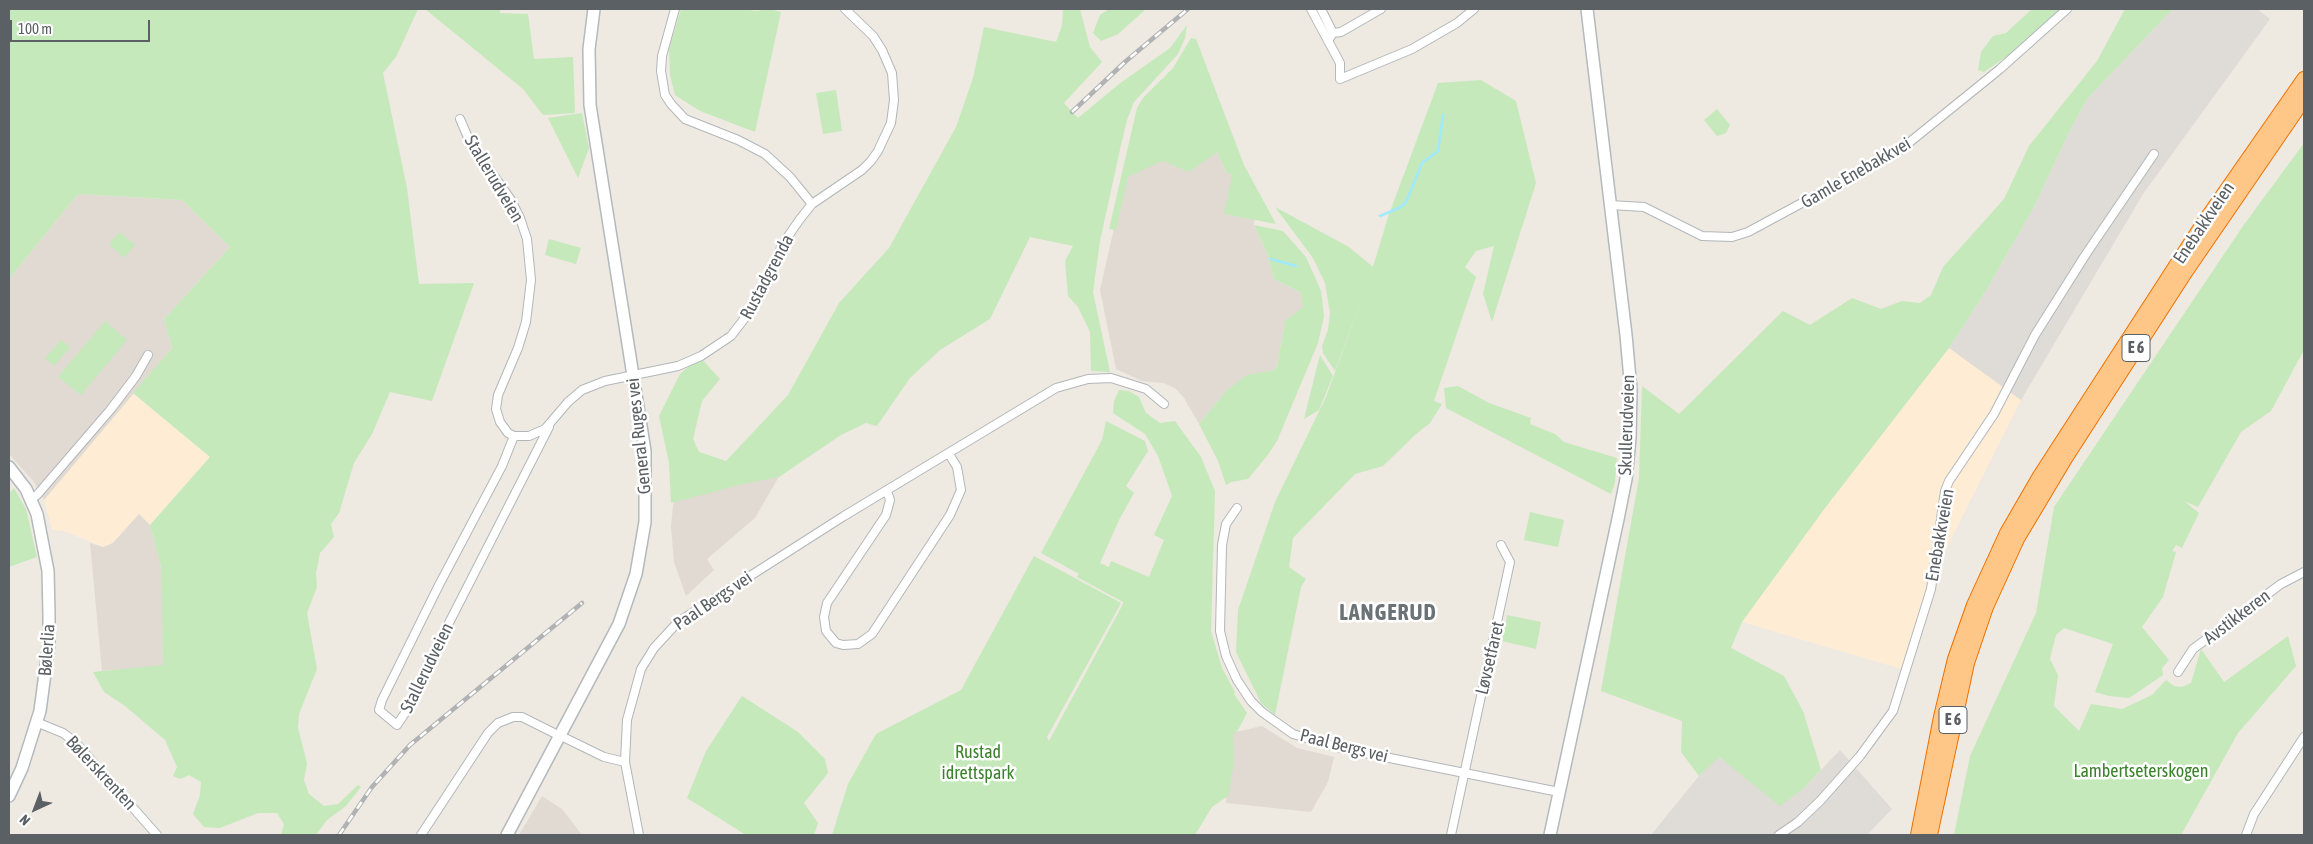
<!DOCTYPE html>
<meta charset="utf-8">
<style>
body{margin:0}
#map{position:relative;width:2313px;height:844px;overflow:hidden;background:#eee9e1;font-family:"Asap Condensed",sans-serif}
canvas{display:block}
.frame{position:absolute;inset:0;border:10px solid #5a6064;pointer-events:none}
.north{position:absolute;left:10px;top:784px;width:50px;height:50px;-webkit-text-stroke:4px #fff;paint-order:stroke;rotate:223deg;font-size:14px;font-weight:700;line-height:20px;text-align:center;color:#5a6064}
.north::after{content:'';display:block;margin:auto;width:18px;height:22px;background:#5a6064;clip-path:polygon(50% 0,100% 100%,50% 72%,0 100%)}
.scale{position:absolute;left:10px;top:20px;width:140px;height:22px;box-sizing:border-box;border:2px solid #5a6064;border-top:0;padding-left:6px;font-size:15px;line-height:18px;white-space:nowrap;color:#5a6064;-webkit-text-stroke:4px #fff;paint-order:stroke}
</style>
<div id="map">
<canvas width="2313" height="844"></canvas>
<div class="frame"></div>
<div class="north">N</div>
<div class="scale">100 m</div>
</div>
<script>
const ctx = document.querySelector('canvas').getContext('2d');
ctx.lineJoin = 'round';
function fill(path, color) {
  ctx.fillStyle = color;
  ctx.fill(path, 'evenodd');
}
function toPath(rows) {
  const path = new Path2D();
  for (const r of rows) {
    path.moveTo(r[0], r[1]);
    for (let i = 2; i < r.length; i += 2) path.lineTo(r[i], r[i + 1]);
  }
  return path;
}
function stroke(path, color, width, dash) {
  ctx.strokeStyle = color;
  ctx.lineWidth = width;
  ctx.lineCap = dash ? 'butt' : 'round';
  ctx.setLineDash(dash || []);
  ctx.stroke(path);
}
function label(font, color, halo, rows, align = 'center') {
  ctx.font = font + ' "Asap Condensed",sans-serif';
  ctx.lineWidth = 5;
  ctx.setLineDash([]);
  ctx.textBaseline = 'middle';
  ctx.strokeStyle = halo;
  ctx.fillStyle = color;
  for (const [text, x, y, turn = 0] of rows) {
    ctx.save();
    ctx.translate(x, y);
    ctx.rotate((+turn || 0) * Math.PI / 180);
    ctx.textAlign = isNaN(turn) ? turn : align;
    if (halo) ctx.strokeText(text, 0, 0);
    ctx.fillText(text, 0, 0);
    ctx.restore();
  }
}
const commercial = toPath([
 [1949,348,2021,400,1941,559,1908,671,1742,622,1825,508],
 [133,393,210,457,150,525,139,514,113,543,103,547,64,531,52,530,44,500]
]);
const industrial = toPath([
 [2173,9,2257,9,2270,19,2143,194,2021,400,1949,348,1987,289,2034,207,2072,126,2088,98],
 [1840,750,1892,809,1867,835,1651,835,1699,776,1718,757,1732,766,1804,788]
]);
const education = toPath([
 [1183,74,1226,172,1248,183,1257,201,1254,225,1267,253,1274,279,1300,292,1304,307,1285,321,1277,366,1274,370,1247,376,1227,390,1199,424,1184,398,1176,389,1164,383,1142,381,1116,369,1100,290,1140,113],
 [78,194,182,200,230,247,164,319,172,348,44,500,34,482,9,454,9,279],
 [781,473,755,518,707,559,714,570,686,596,674,562,671,527,673,505,683,474],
 [139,514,150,525,162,571,163,666,102,671,90,543,103,547,113,543],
 [1262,726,1297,748,1334,757,1328,782,1311,812,1226,803,1231,733],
 [542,796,562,809,582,835,519,835]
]);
const green = toPath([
 [9,9,418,9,396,57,383,73,407,188,419,284,474,283,432,401,390,392,372,434,354,463,339,513,331,524,334,537,320,553,316,573,317,587,307,613,317,669,299,714,298,728,307,763,304,780,309,794,324,806,338,804,358,785,361,787,346,806,327,820,316,835,281,835,284,824,277,813,258,813,220,828,204,827,193,814,200,795,201,782,189,775,180,779,173,776,177,767,165,740,125,706,104,692,93,672,163,665,161,567,150,525,210,457,133,393,172,348,164,319,230,247,182,200,78,194,9,279],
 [425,9,500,9,500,13,528,14,534,59,573,57,575,113,543,115,523,89],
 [681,9,740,9,759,11,760,9,770,9,781,12,755,132,700,111,675,95,670,75,669,49],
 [1063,9,1080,9,1090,47,1102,62,1064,103,1078,118,1119,84,1170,48,1187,25,1185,38,1178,54,1134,102,1127,120,1121,145,1100,241,1093,292,1110,372,1091,371,1090,332,1078,307,1068,296,1065,261,1073,246,1030,237,990,319,940,350,910,378,877,426,866,423,841,435,779,477,743,484,671,503,669,463,659,416,680,374,700,357,720,379,702,401,693,439,699,452,726,461,788,395,839,303,889,248,956,127,973,78,984,27,1056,42,1062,25],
 [1109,9,1146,9,1118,34,1101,41,1093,33,1100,15],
 [2032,9,2061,9,2025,44,1984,72,1978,70,1981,52,1993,36,2006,33],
 [2125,9,2173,9,2088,98,2072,126,2034,207,1987,289,1949,348,1825,508,1742,622,1731,648,1784,676,1803,711,1821,770,1804,788,1780,806,1719,757,1699,776,1681,752,1682,721,1601,691,1639,478,1642,386,1679,414,1783,311,1810,325,1852,298,1881,309,1902,301,1920,303,1931,295,1943,267,2004,199,2029,146,2097,61],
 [1191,38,1196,39,1244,165,1276,224,1224,214,1232,175,1226,172,1217,152,1189,172,1162,161,1128,177,1116,230,1109,229,1137,108,1143,98,1173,68],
 [1481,80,1516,101,1536,183,1492,322,1483,294,1494,246,1476,251,1465,267,1476,277,1434,401,1442,404,1430,423,1416,434,1383,466,1355,474,1293,538,1289,567,1306,579,1301,587,1275,715,1261,703,1236,652,1238,610,1275,502,1326,397,1370,276,1335,371,1323,353,1322,346,1328,330,1330,313,1325,283,1313,258,1275,207,1349,247,1373,267,1388,217,1438,83],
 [836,90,842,131,823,134,816,93],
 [1717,109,1730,125,1726,133,1717,136,1704,120],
 [582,113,589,148,578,178,548,118],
 [2304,143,2304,350,2271,411,2241,432,2198,507,2184,501,2199,513,2182,548,2176,545,2172,551,2176,552,2163,597,2142,627,2169,660,2162,668,2163,675,2129,698,2109,696,2095,692,2113,644,2064,628,2056,635,2050,659,2058,675,2054,706,2079,731,2091,704,2122,709,2152,695,2166,680,2174,686,2182,687,2191,683,2201,649,2224,682,2288,636,2296,666,2238,733,2181,835,1954,835,1970,756,2036,613,2054,507,2243,226],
 [1254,225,1283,231,1306,257,1321,291,1324,316,1318,343,1277,441,1267,456,1248,479,1231,482,1226,485,1218,461,1199,424,1227,390,1247,375,1274,370,1277,366,1285,321,1303,307,1300,292,1274,279,1267,253],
 [120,232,135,245,124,258,110,245,110,242],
 [549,239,581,248,576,264,545,255],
 [105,321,127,340,81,395,58,377],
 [61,340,70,347,54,366,45,358],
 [1320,355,1333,376,1319,410,1304,419],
 [1458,386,1489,403,1531,418,1530,424,1555,434,1564,442,1617,458,1615,482,1611,494,1446,408,1444,388],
 [1119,390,1129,391,1139,397,1146,413,1160,423,1175,421,1201,457,1215,491,1211,631,1222,668,1235,692,1234,694,1247,713,1238,730,1233,735,1234,764,1228,796,1212,807,1195,835,832,835,848,784,876,734,961,690,1034,556,1121,603,1047,737,1049,741,1123,604,1123,602,1077,577,1079,574,1041,553,1102,440,1106,421,1145,441,1148,451,1126,486,1134,493,1119,520,1100,563,1109,567,1111,561,1149,577,1164,540,1154,535,1172,496,1158,456,1145,434,1113,413,1114,401],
 [14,488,26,509,37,557,9,567,9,493],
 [1530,512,1564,520,1558,547,1524,540],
 [1507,615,1541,622,1536,649,1502,641],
 [742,696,798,732,825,759,828,773,804,803,818,823,814,835,746,835,687,798,706,751]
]);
const stream = toPath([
 [1380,216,1401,207,1406,202,1422,163,1438,151,1443,115],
 [1271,259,1296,266]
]);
const street = toPath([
 [675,9,662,56,661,71,665,95,671,104,685,119,738,140,765,154,790,177,812,204],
 [1311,9,1340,63,1340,79,1412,49,1457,23,1474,9],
 [1321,9,1333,33],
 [1328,41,1333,33,1341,32,1381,9],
 [460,119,470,142,511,200,520,218,527,239,531,280,526,322,518,348,498,395,496,409,500,422,508,433,514,436,529,436,545,429,568,402,582,390,605,381,678,366,701,356,731,336,754,306,768,281,782,245,800,219,812,204,862,170,871,161,878,151,891,123,894,100,892,73,882,50,873,36,845,9],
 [1610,205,1644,207,1702,236,1732,237,1748,232,1900,150,2000,69,2067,9],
 [514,436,502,466,439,585,382,700,379,710,397,725,409,707,427,666,549,427],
 [887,491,890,500,886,515,827,603,824,617,826,631,836,643,843,645,858,644,872,634,950,515,961,490,957,467,949,454],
 [31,499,37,495,111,409,136,376,148,355],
 [1237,508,1226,524,1222,545,1220,631,1226,656,1237,680,1251,701,1262,712,1293,734,1340,748,1559,792],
 [2178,672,2193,649,2281,584,2304,572],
 [36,722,63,733,75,742,157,835],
 [561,736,604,757,625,762],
 [421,835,488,733,498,723,513,717,522,717,560,736],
 [639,835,625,762,627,720,641,669,654,648,678,622,844,516,1056,388,1088,379,1111,378,1146,389,1164,404],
 [1451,835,1510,562,1501,545],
 [1779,835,1798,822,1820,801,1860,756,1893,711,1931,589,1945,491,1949,481,1994,414,2035,335,2086,254,2154,154],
 [2246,835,2254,814,2304,737]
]);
const secondary = toPath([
 [9,467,26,489,37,514,48,571,49,614,49,643,40,711,22,768,9,796],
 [507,835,619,624,636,574,645,522,645,451,590,105,589,49,594,9],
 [1550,835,1618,519,1626,479,1630,438,1631,390,1626,335,1587,9]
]);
const highway = toPath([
 [1918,835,1941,717,1955,659,1974,605,2007,533,2040,476,2203,224,2304,79],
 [1930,835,1967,663,1986,607,2017,539,2066,457,2186,271,2304,99]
]);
const rail = toPath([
 [1072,112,1126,61,1188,9],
 [339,835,372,787,410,745,582,603]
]);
const shields = [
 [2136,348,28],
 [1953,720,28]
];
const shieldNames = [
 ["E 6",2136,348],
 ["E 6",1953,720]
];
const streetNames = [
 ["Gamle Enebakkvei",1856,173,-30],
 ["Stallerudveien",494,179,59],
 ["Enebakkveien",2204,223,-56],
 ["Rustadgrenda",767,277,-62],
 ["Skullerudveien",1627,425,-88],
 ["General Ruges vei",639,436,-96],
 ["Enebakkveien",1940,535,-80],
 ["Paal Bergs vei",713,601,-34],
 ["Avstikkeren",2237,617,-37],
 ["Bølerlia",47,650,-86],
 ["Løvsetfaret",1490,658,-77],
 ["Stallerudveien",427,668,-64],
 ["Paal Bergs vei",1344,746,14],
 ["Bølerskrenten",101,773,47]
];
const parkNames = [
 ["Rustad",978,752],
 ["idrettspark",978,773],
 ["Lambertseterskogen",2141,771]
];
const districtNames = [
 ["LANGERUD",1388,613]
];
fill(commercial, '#ffecd5');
fill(industrial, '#dfdbd6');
fill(education, '#e1dad2');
fill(green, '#c5e9bb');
stroke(stream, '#a0eaff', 2.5);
stroke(street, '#b2b7ba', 10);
stroke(secondary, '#b3b9bd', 14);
stroke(highway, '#ef7000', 16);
stroke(street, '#fff', 8);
stroke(secondary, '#fff', 11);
stroke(highway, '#ffc787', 14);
stroke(rail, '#b1b2b3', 4.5);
stroke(rail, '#fff', 2.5, [8]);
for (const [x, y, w] of shields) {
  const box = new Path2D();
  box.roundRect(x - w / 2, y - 13.5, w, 27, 4);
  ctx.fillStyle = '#fff';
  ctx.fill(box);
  stroke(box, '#5a6064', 1);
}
label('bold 16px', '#5a6064', null, shieldNames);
label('18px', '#5a6064', '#fff', streetNames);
label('18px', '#3a822b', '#fff', parkNames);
ctx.letterSpacing = '1px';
label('bold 22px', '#6b7376', '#fff', districtNames);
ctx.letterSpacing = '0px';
</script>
